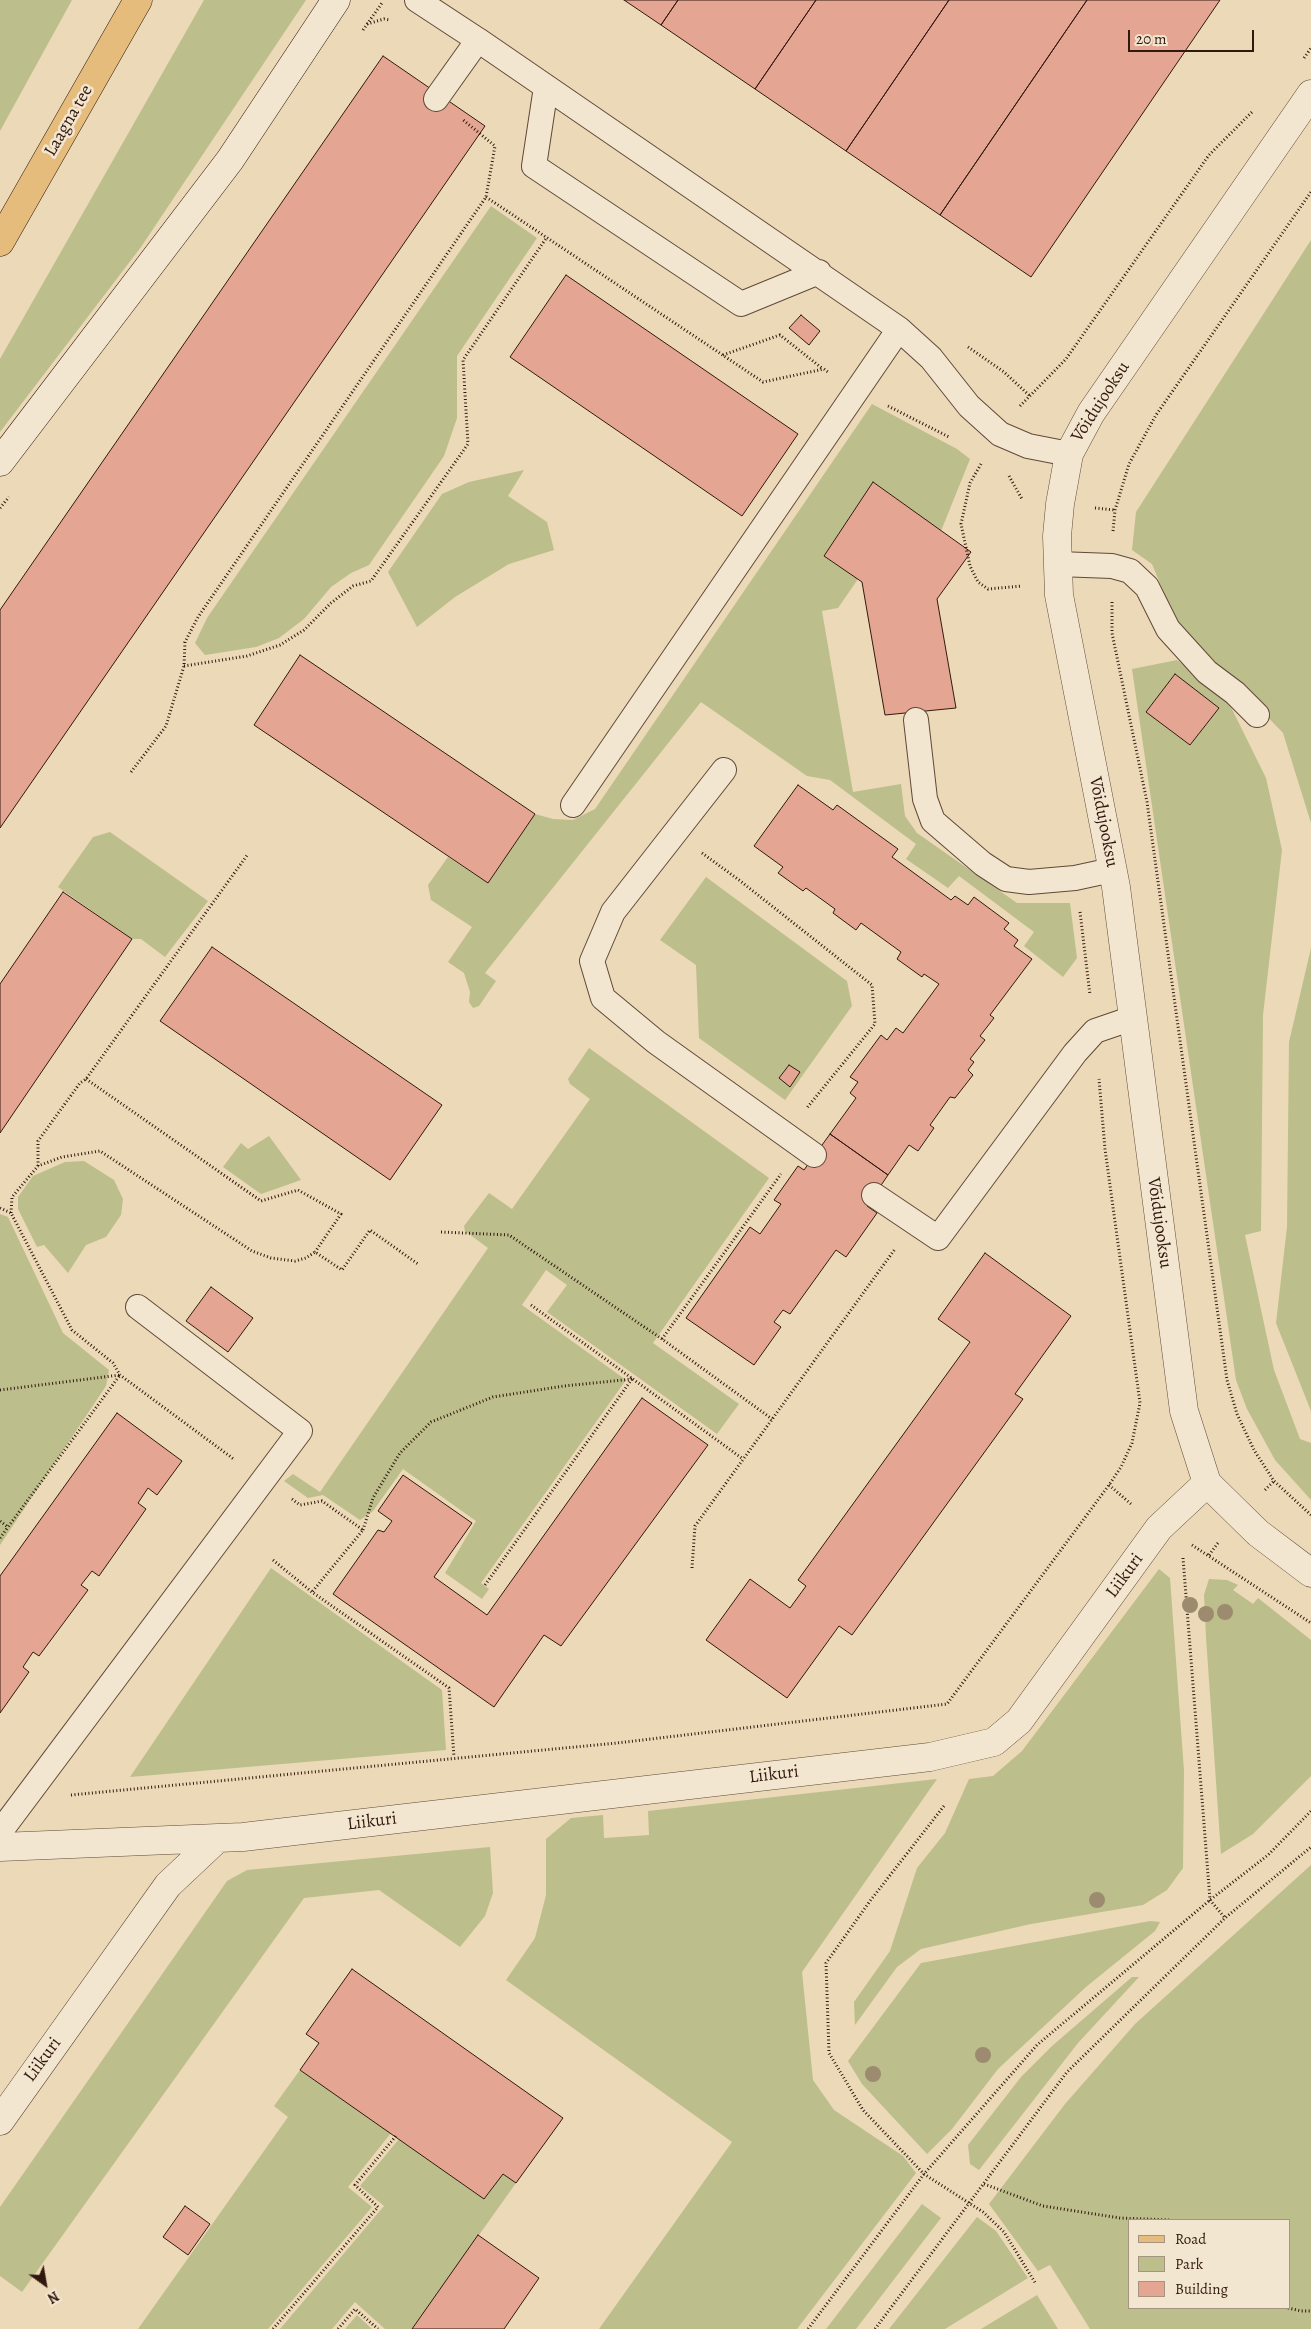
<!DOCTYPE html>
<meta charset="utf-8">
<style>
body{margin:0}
#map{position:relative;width:1311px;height:2329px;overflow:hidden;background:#ecd9b7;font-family:Alegreya,serif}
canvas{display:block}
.legend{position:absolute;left:1128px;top:2219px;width:162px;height:90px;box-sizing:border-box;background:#f3e6d0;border:1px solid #a69483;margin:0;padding:6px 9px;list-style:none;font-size:15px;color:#32190f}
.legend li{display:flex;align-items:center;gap:10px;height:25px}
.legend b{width:25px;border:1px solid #a69483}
.north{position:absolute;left:20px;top:2259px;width:50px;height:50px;-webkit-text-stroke:4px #f3e6d0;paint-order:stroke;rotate:148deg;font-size:14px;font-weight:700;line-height:20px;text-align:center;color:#32190f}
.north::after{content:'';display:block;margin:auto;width:18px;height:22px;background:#32190f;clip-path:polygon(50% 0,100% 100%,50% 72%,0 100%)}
.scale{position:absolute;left:1128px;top:30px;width:126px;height:22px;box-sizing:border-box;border:2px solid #32190f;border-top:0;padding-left:6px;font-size:15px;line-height:18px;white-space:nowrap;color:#32190f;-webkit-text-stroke:4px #f3e6d0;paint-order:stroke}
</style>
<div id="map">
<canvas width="1311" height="2329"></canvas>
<ul class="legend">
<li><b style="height:6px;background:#e6bc7c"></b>Road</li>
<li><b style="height:14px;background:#bcbe8c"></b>Park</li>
<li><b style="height:14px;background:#e4a593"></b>Building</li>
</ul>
<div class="north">N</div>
<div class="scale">20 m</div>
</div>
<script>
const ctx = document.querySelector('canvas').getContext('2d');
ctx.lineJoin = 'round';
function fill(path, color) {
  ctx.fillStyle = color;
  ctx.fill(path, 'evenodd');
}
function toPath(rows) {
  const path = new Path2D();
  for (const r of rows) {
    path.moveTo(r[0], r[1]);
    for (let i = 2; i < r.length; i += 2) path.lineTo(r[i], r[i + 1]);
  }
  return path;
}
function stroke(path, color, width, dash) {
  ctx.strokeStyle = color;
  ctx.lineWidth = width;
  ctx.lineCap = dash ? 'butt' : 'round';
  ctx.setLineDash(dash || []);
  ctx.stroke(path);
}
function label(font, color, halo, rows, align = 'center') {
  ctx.font = font + ' Alegreya,serif';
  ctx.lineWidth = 5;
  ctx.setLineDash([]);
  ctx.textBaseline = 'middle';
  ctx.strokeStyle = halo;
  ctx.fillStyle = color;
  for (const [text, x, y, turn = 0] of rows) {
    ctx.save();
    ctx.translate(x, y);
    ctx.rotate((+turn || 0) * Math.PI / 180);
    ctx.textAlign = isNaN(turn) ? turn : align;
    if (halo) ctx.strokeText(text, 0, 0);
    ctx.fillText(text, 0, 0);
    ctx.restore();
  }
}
const green = toPath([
 [0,0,72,0,0,131],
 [204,0,306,0,141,247,0,432,0,359],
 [491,206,537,238,457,356,457,418,444,456,369,565,351,573,331,587,304,619,279,638,256,647,205,655,195,643,207,618],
 [1311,240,1311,823,1283,733,1175,620,1152,564,1132,550,1136,512],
 [872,404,957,449,970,459,941,531,873,482,824,556,858,579,838,608,822,611,853,792,901,784,905,816,917,833,1017,903,1070,903,1077,958,1063,977,1024,946,1034,932,959,876,948,888,906,859,916,844,830,780,807,776,701,702,485,973,496,981,479,1006,473,1008,469,1002,470,992,464,973,448,962,472,927,431,900,428,885,448,857,488,883,535,814,553,819,573,820,595,809],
 [524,470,508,496,547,522,554,550,509,564,455,597,417,627,388,572,442,494,469,482],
 [1177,660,1226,697,1266,778,1282,850,1263,1015,1261,1231,1245,1235,1274,1370,1300,1439,1311,1443,1311,1500,1275,1460,1247,1409,1236,1380,1132,669],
 [1175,674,1219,708,1190,745,1146,712],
 [110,832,208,901,165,957,141,939,132,939,58,887,93,837],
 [706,877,847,981,852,1006,785,1100,699,1038,696,965,660,940],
 [1311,948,1311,1411,1276,1323,1287,1227,1289,1042],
 [589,1048,769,1178,653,1343,739,1404,717,1434,547,1312,567,1285,546,1270,522,1305,626,1380,481,1583,489,1589,482,1599,445,1573,476,1521,403,1469,373,1511,360,1520,323,1495,308,1498,284,1481,293,1474,320,1492,488,1248,465,1231,464,1226,489,1193,512,1209,590,1099,570,1084,568,1079],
 [269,1136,301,1180,261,1194,223,1167,241,1143,248,1149],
 [84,1161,114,1180,123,1199,121,1215,106,1237,86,1245,68,1273,44,1245,37,1247,18,1209,18,1197,33,1176,65,1162],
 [0,1214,8,1217,63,1333,109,1370,106,1386,0,1545],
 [271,1568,442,1690,446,1750,130,1777],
 [1159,1569,1170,1578,1184,1771,1183,1868,1167,1890,1143,1905,1031,1924,921,1949,897,1967,855,2025,854,2002,890,1951,917,1868,945,1833,969,1779,993,1776,1022,1751],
 [1209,1579,1227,1580,1238,1585,1233,1590,1253,1604,1258,1598,1311,1640,1311,1776,1253,1834,1221,1854,1206,1637,1204,1595],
 [937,1779,802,1972,813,2080,834,2110,903,2156,916,2173,797,2329,599,2329,732,2142,506,1980,535,1938,546,1895,546,1839,571,1818,603,1815,604,1838,649,1835,648,1811],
 [490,1847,493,1893,485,1916,460,1947,379,1890,304,1898,22,2292,0,2276,0,2207,227,1881,247,1870],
 [1311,1865,1311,2329,1090,2329,1050,2265,1038,2271,989,2204,1065,2104,1135,2024],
 [1290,2220,1290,2308,1130,2308,1130,2220],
 [1150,1921,1160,1922,1155,1931,1086,1987,998,2069,952,2129,927,2154,862,2084,848,2061,921,1963],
 [1132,1977,1139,1977,1078,2043,979,2170,970,2164,968,2145,1021,2077,1052,2046],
 [300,2070,391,2133,348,2187,372,2207,268,2329,138,2329,288,2117,274,2106],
 [399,2139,484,2199,503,2174,516,2183,412,2329,385,2329,355,2302,332,2329,280,2329,384,2206,360,2186],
 [922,2204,941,2218,856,2329,826,2329],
 [977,2217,996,2231,1028,2278,945,2329,889,2329],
 [1037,2295,1058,2329,981,2329],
 [357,2315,372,2329,345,2329]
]);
const building = toPath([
 [624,0,678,0,661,25,624,0],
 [678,0,816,0,755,89,661,25,678,0],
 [816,0,949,0,846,151,755,89,816,0],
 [949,0,1087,0,940,215,846,151,949,0],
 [1087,0,1220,0,1031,277,940,215,1087,0],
 [383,56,485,126,0,828,0,610,383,56],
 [566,275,798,434,742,516,510,357,566,275],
 [801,315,820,331,809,345,789,328,801,315],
 [873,482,971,552,937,599,956,708,885,715,862,582,824,556,873,482],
 [300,655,535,814,488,883,254,725,300,655],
 [1175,674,1219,708,1190,745,1146,712,1175,674],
 [798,785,833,810,837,805,898,849,892,857,951,900,955,896,968,905,974,897,1009,923,1004,929,1018,940,1014,946,1032,959,990,1015,994,1018,980,1036,985,1040,970,1059,974,1062,968,1070,973,1075,955,1098,950,1097,930,1125,934,1128,918,1151,909,1145,888,1175,830,1134,856,1098,850,1093,858,1082,850,1077,881,1035,887,1040,896,1028,903,1033,939,984,924,974,922,977,897,959,901,952,861,923,856,930,833,913,835,909,806,888,803,891,778,873,783,867,754,846,798,785],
 [63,892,132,939,0,1133,0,984,63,892],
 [212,947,442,1105,390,1180,160,1021,212,947],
 [789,1065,800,1072,790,1087,779,1078,789,1065],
 [830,1134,888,1175,867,1206,877,1213,846,1257,836,1250,790,1314,783,1310,774,1322,781,1327,754,1365,686,1318,750,1227,760,1234,781,1204,774,1200,798,1166,804,1170,830,1134],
 [985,1253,1071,1316,1015,1394,1023,1399,852,1635,839,1626,787,1698,706,1640,750,1579,790,1608,806,1586,798,1580,970,1342,938,1319,985,1253],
 [211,1287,253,1318,228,1352,186,1321,211,1287],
 [642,1398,708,1445,561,1646,544,1635,494,1707,333,1594,378,1530,384,1532,392,1521,378,1511,403,1475,472,1523,434,1577,487,1615,642,1398],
 [117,1413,182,1461,157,1495,148,1488,138,1503,146,1509,99,1576,92,1571,81,1585,88,1590,39,1656,33,1652,23,1667,29,1672,0,1713,0,1576,117,1413],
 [352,1969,563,2118,516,2183,503,2174,484,2199,300,2070,319,2043,306,2034,352,1969],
 [185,2206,210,2224,188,2255,163,2237,185,2206],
 [478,2235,539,2278,504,2329,412,2329,478,2235]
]);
const path = toPath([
 [367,24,384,19,390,20],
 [363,30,382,3],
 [1304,58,1311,48],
 [486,197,763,382,824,369,828,372],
 [968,347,1004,372,1030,396],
 [723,355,780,335,823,369],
 [888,406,949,437],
 [1020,406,1066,359,1209,155,1253,111],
 [981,464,970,483,961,524,970,566,978,582,988,589,1022,586],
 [1009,476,1022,499],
 [0,508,9,497],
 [1095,508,1115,510],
 [1113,531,1115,510,1129,464,1156,415,1311,192],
 [1112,602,1112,633,1147,802,1227,1380,1237,1414,1254,1450,1274,1481,1311,1515],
 [184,666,247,656,280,645,304,630,331,603,353,586,371,581,468,444,463,360,547,237],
 [131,772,166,726,184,666,185,642,198,617,486,197,495,146,462,119],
 [702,853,739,880,872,985,875,1024,806,1109],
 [1080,912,1090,995],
 [86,1079,261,1201,298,1190,341,1214,315,1252],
 [38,1166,38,1141,80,1083,86,1079,248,854],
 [0,1208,11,1213,72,1330,113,1363,120,1375,235,1460],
 [11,1213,12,1197,38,1166,62,1157,100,1151,252,1251,271,1258,295,1261,306,1258,315,1252,342,1270,370,1230,418,1264],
 [441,1232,509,1235,662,1339,772,1419],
 [531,1305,743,1459],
 [662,1339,781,1174],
 [0,1390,120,1375,8,1527,0,1521],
 [1109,1485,1131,1504],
 [1265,1490,1274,1481],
 [292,1499,300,1505,322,1501,363,1530,312,1592],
 [363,1530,373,1498,400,1453,431,1422,493,1397,564,1386,633,1379],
 [0,1538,8,1527],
 [1192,1545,1311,1623],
 [1209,1555,1218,1543],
 [1183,1558,1210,1900,1225,1918],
 [273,1560,312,1592,449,1688,454,1757],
 [692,1568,695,1526,895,1249],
 [485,1585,632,1379],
 [71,1795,617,1743,947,1704,1109,1485,1121,1467,1132,1443,1140,1403,1105,1149,1099,1079],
 [944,1806,870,1901,826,1963,829,2053,863,2110,924,2174,983,2212,1004,2232,1036,2284],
 [984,2184,1043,2206,1120,2218,1170,2220],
 [1288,2308,1301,2311,1311,2311],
 [273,2329,378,2207,355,2185,396,2136],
 [338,2329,355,2309,378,2329],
 [808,2329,924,2174,1037,2045,1210,1900,1268,1855,1311,1811],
 [875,2329,1067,2072,1225,1918,1311,1847]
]);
const lane = toPath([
 [417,0,478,40,436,99],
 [478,40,899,329,931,358,969,406,1000,434,1028,446,1069,454],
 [546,87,534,166,741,304,819,272],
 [1058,564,1112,566,1130,571,1147,587,1168,629,1207,672,1235,693,1257,715],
 [916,720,925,799,933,821,983,864,1006,879,1029,882,1075,878,1112,870],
 [724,770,613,912,592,961,603,998,656,1042,814,1155],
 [573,805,899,329],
 [874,1195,938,1238,1075,1053,1095,1031,1133,1018],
 [0,1832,300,1431,138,1307]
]);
const street = toPath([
 [1311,94,1091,413,1069,454,1060,504,1057,536,1059,595,1116,887,1184,1411,1207,1483,1258,1533,1311,1573],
 [0,1847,218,1838],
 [0,2121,168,1885,218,1838,243,1837,930,1757,994,1742,1019,1721,1159,1528,1207,1483]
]);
const secondary = toPath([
 [0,462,230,160,336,0]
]);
const primary = toPath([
 [0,242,138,0]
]);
const trees = [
 [1190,1605],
 [1225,1612],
 [1206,1614],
 [1097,1900],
 [983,2055],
 [873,2074]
];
const streetNames = [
 ["Laagna tee",69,121,-60],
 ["Võidujooksu",1101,402,-57],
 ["Võidujooksu",1103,822,79],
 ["Võidujooksu",1159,1223,82],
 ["Liikuri",1125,1576,-54],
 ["Liikuri",774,1775,-7],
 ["Liikuri",372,1822,-7],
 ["Liikuri",43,2060,-54]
];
fill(green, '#bcbe8c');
fill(building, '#e4a593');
stroke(building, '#32190f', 1);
stroke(lane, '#604939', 26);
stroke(street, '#604939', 29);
stroke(secondary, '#32190f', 29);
stroke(primary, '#32190f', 29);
stroke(path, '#32190f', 3, [1, 2.5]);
stroke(lane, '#f3e6d0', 24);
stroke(street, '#f3e6d0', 28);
stroke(secondary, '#f3e6d0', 28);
stroke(primary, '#e6bc7c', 28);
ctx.fillStyle = '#9c8b6f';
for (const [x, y] of trees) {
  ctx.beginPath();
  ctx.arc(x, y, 8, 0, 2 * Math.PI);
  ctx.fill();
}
label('18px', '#32190f', '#f3e6d0', streetNames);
</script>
